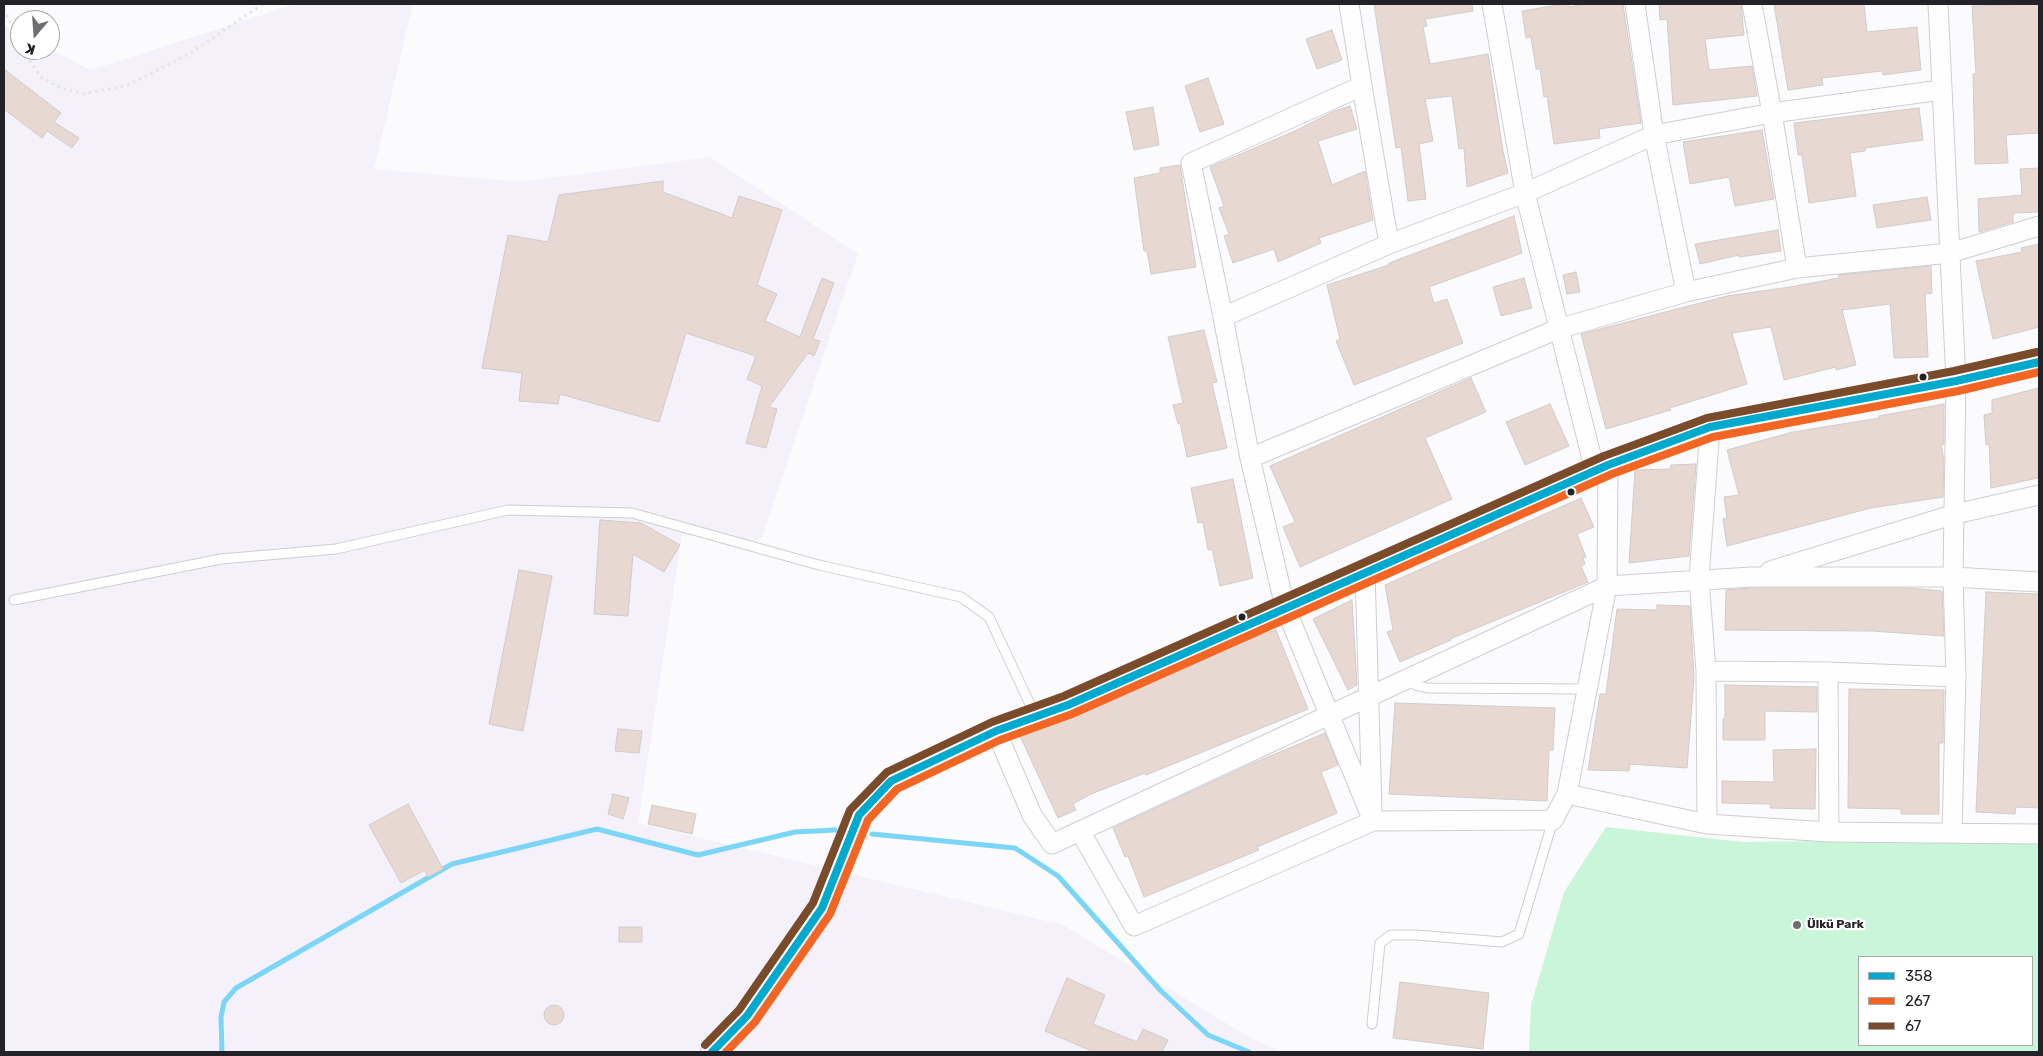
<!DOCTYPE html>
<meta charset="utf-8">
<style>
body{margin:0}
#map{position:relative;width:2043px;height:1056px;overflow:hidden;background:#fbfafc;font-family:Rubik,sans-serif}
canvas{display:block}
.frame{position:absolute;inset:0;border:5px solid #242229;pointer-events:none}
.legend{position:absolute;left:1858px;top:956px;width:175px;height:90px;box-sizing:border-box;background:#fff;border:1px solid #a7a7a9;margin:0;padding:6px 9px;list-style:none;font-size:15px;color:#242229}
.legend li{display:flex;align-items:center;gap:10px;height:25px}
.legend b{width:25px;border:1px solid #a7a7a9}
.north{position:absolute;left:10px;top:10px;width:50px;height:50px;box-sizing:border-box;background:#fff;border:1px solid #a7a7a9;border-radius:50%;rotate:198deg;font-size:14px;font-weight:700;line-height:20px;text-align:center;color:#242229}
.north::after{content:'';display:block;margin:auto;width:18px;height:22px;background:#6f6e73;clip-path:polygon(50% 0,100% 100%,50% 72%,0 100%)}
</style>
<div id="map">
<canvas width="2043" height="1056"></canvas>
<div class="frame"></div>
<ul class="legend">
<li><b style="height:6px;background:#00a9ce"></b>358</li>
<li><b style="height:6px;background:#f26522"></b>267</li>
<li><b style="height:6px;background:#7a4b2a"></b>67</li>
</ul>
<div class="north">K</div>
</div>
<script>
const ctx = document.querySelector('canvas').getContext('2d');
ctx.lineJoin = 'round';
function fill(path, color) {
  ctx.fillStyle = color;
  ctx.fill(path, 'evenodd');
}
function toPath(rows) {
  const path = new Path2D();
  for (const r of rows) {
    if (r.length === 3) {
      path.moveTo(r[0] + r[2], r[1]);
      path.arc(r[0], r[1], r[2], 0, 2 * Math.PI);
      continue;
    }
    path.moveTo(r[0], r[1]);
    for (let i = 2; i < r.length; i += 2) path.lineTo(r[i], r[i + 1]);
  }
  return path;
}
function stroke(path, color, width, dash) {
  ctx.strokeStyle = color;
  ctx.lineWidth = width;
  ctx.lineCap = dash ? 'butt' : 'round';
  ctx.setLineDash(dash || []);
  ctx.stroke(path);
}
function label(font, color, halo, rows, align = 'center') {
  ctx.font = font + ' Rubik,sans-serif';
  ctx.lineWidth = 4.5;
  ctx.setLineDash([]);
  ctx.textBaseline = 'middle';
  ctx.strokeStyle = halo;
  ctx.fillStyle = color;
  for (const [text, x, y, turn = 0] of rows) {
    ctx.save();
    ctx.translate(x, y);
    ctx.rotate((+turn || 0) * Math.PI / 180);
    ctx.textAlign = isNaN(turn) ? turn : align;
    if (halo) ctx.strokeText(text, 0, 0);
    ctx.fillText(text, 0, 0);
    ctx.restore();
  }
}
const built = toPath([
 [296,4,413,4,374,169,520,182,710,157,858,254,761,540,682,535,638,823,1063,925,1254,1040,1283,1052,4,1052,4,25,20,34,20,50,50,49,90,70]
]);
const green = toPath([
 [1606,827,1742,842,2039,839,2039,1052,1529,1052,1531,1005,1564,892],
 [1859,957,2032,957,2032,1045,1859,1045]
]);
const stream = toPath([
 [872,834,1015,848,1058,876,1160,990,1208,1035,1249,1052],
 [222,1052,221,1017,224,1002,236,988,452,864,597,829,698,855,795,832,835,830]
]);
const building = toPath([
 [1374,4,1472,4,1473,11,1425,19,1427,26,1423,27,1430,64,1488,54,1503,151,1508,173,1467,187,1464,148,1459,149,1452,96,1425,99,1433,141,1419,144,1426,199,1408,201,1401,147,1396,148,1393,129,1374,4],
 [1563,4,1568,4,1569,7,1585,4,1623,4,1641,123,1599,129,1600,138,1554,144,1547,96,1544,97,1540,69,1536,69,1531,37,1526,38,1522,11,1563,4],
 [1659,4,1741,4,1744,35,1705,39,1709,70,1752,66,1757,96,1673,105,1667,19,1660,20,1659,4],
 [1774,4,1864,4,1867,32,1917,27,1921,70,1883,75,1882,71,1822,78,1823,85,1788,90,1774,4],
 [2039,4,2039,133,2006,135,2008,163,1975,164,1973,74,1976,74,1972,6,2039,4],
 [1332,30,1342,60,1317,69,1306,39,1332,30],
 [4,69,61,113,54,122,79,138,72,148,47,131,42,138,4,109,4,69],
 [1208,78,1224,124,1200,132,1185,86,1208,78],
 [1350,106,1357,129,1318,141,1332,185,1365,171,1373,220,1319,238,1321,243,1278,262,1274,249,1233,263,1224,236,1229,234,1219,208,1224,206,1210,167,1297,130,1332,112,1350,106],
 [1153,107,1159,145,1134,150,1126,112,1153,107],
 [1919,108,1923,140,1865,148,1865,151,1850,153,1856,196,1809,203,1802,155,1798,155,1794,123,1919,108],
 [1762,130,1774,199,1735,206,1729,177,1690,184,1683,142,1762,130],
 [1180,165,1196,267,1151,274,1147,251,1144,251,1134,178,1160,173,1160,168,1180,165],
 [2039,168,2039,212,2013,213,2013,222,1979,232,1978,199,2022,195,2020,169,2039,168],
 [663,181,663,192,732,218,739,196,782,210,757,285,777,294,765,321,800,337,822,278,834,283,813,339,820,341,814,356,808,353,769,407,777,409,766,448,746,443,762,386,747,379,756,356,686,333,659,422,560,394,558,404,519,401,522,373,482,368,508,235,548,242,559,195,663,181],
 [1927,197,1931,220,1877,228,1873,205,1927,197],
 [1514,216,1522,253,1429,287,1434,303,1447,299,1463,343,1354,385,1336,341,1340,339,1327,285,1389,265,1389,263,1514,216],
 [1778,230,1781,251,1739,257,1739,255,1700,264,1695,244,1778,230],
 [2039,244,2039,327,1993,339,1976,261,2022,252,2021,248,2039,244],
 [1931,266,1932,293,1925,294,1928,357,1894,358,1890,304,1842,310,1856,365,1836,370,1836,367,1784,380,1771,327,1732,333,1747,384,1670,408,1671,410,1606,429,1581,334,1727,296,1790,287,1839,278,1838,275,1931,266],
 [1576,272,1580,292,1567,294,1563,275,1576,272],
 [1524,278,1532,308,1501,316,1493,287,1524,278],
 [1204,330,1217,382,1212,383,1227,448,1187,457,1180,423,1178,424,1173,405,1183,403,1168,337,1204,330],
 [1471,378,1486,412,1425,438,1452,499,1300,567,1283,527,1295,522,1270,466,1471,378],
 [2038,388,2038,478,1991,488,1989,444,1986,445,1984,415,1992,413,1992,400,2038,388],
 [1550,404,1569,446,1525,465,1506,422,1550,404],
 [1944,404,1944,444,1941,445,1944,460,1943,497,1871,508,1727,546,1723,519,1727,518,1724,497,1739,495,1727,450,1793,432,1879,418,1879,416,1944,404],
 [1696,464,1689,556,1629,563,1635,470,1670,469,1671,465,1696,464],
 [1233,479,1253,578,1220,586,1212,549,1208,550,1203,522,1198,523,1191,488,1233,479],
 [1581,498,1594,527,1577,534,1586,557,1583,558,1585,564,1581,566,1588,582,1450,639,1451,640,1400,662,1387,632,1393,630,1385,585,1581,498],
 [600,520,641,523,680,545,664,572,633,554,628,616,594,614,600,520],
 [519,570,552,576,523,731,489,724,519,570],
 [1752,588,1909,588,1942,591,1944,636,1872,631,1725,630,1726,590,1752,588],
 [1986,592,2039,594,2039,808,2016,807,2015,814,1976,812,1986,592],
 [1352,600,1357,685,1348,690,1313,619,1352,600],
 [1657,605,1690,606,1694,678,1687,768,1630,764,1629,771,1588,770,1600,694,1606,694,1617,609,1657,610,1657,605],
 [1276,630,1308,709,1146,775,1145,773,1091,794,1073,804,1076,810,1058,818,1020,736,1073,717,1230,646,1276,630],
 [1725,685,1817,687,1817,712,1765,711,1765,740,1723,740,1723,719,1725,719,1725,685],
 [1849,689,1944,690,1943,743,1939,743,1939,814,1901,814,1901,809,1848,808,1849,689],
 [1395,703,1555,708,1553,750,1549,750,1547,801,1389,794,1395,703],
 [618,729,642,731,639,753,615,751,618,729],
 [1325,733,1338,765,1321,772,1337,813,1257,847,1259,850,1144,897,1128,856,1125,857,1113,828,1251,764,1325,733],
 [1816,749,1815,809,1770,808,1771,804,1722,803,1722,781,1774,782,1773,750,1816,749],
 [613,794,629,798,623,819,608,814,613,794],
 [408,804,443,869,428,877,425,870,401,883,369,825,408,804],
 [652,805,696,814,692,834,648,824,652,805],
 [619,927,642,927,642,942,619,942,619,927],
 [1067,978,1105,995,1093,1024,1137,1042,1143,1029,1168,1040,1162,1052,1094,1052,1045,1031,1067,978],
 [1400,982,1489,993,1483,1049,1393,1038,1400,982],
 [554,1015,10]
]);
const path = toPath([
 [4,9,20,44],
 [22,50,41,77,61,88,84,94,128,85,189,54,263,4]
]);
const service = toPath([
 [14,600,221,559,336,549,508,510,632,513,819,565,961,597,989,617,1036,717],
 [1409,677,1415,685,1427,688,1587,689],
 [1372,1024,1380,943,1391,935,1416,935,1502,942,1519,934,1553,820]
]);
const minor = toPath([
 [1349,4,1362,86,1191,163,1223,317,1250,458,1285,607,1373,821],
 [1492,4,1525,193,1595,471],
 [1635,4,1654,135,1686,292],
 [1752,4,1772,113,1797,268],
 [1938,4,1956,381,1953,577,1956,677,1952,833],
 [1362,86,1389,244],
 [1223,317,1389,244,1525,193,1654,135,1772,113,1941,90],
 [1250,458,1558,329,1686,292,1797,268,1950,253,2039,226],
 [1770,571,1955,514,2039,495],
 [1365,572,1372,810],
 [1706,671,1828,672,1956,677],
 [1828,672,1829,832],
 [996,731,1032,815,1052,844,1607,586,1752,577,1953,577,2039,582],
 [1567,794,1707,824,1829,832,2039,834],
 [1707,824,1706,671,1699,579,1710,427],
 [1080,831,1134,926,1373,821,1553,820,1567,794,1607,586,1608,465]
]);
const tertiary = toPath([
 [712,1052,747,1016,822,908,859,815,891,781,996,731,1068,705,1285,607,1608,465,1710,427,1956,381,2039,362]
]);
const bus1 = toPath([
 [712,1052,747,1016,822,908,859,815,891,781,996,731,1068,705,1608,465,1710,427,1956,381,2039,362]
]);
const bus2 = toPath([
 [726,1052,755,1022,830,914,868,820,897,789,1000,740,1072,714,1612,474,1713,437,1958,391,2039,372]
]);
const bus3 = toPath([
 [705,1045,739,1010,813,903,850,810,887,772,992,722,1064,696,1604,456,1707,418,1954,371,2037,352]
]);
const markers = [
 [1923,377,4.5,"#242229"],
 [1571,492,4.5,"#242229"],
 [1242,617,4.5,"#242229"],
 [1797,925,5,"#6f6e73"]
];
const poiNames = [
 ["Ülkü Park",1807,925]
];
fill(built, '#f4f1fb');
fill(green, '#c9f5d9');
stroke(stream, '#7ad5f6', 5);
fill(building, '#e7d8d2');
stroke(building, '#d0ccca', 1);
stroke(service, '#cfcdd2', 11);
stroke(minor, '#cfcdd2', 21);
stroke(tertiary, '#cfcdd2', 24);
stroke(path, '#e4e4e4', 3, [2.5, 4]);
stroke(service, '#fefeff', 9);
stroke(minor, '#fefeff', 19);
stroke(tertiary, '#fefeff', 22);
stroke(bus1, '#00a9ce', 8);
stroke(bus2, '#f26522', 8);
stroke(bus3, '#7a4b2a', 8);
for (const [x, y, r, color] of markers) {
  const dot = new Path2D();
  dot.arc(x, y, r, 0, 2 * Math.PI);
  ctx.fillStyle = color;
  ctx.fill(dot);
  stroke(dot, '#fff', 2);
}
label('bold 12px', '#242229', '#fff', poiNames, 'left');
</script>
